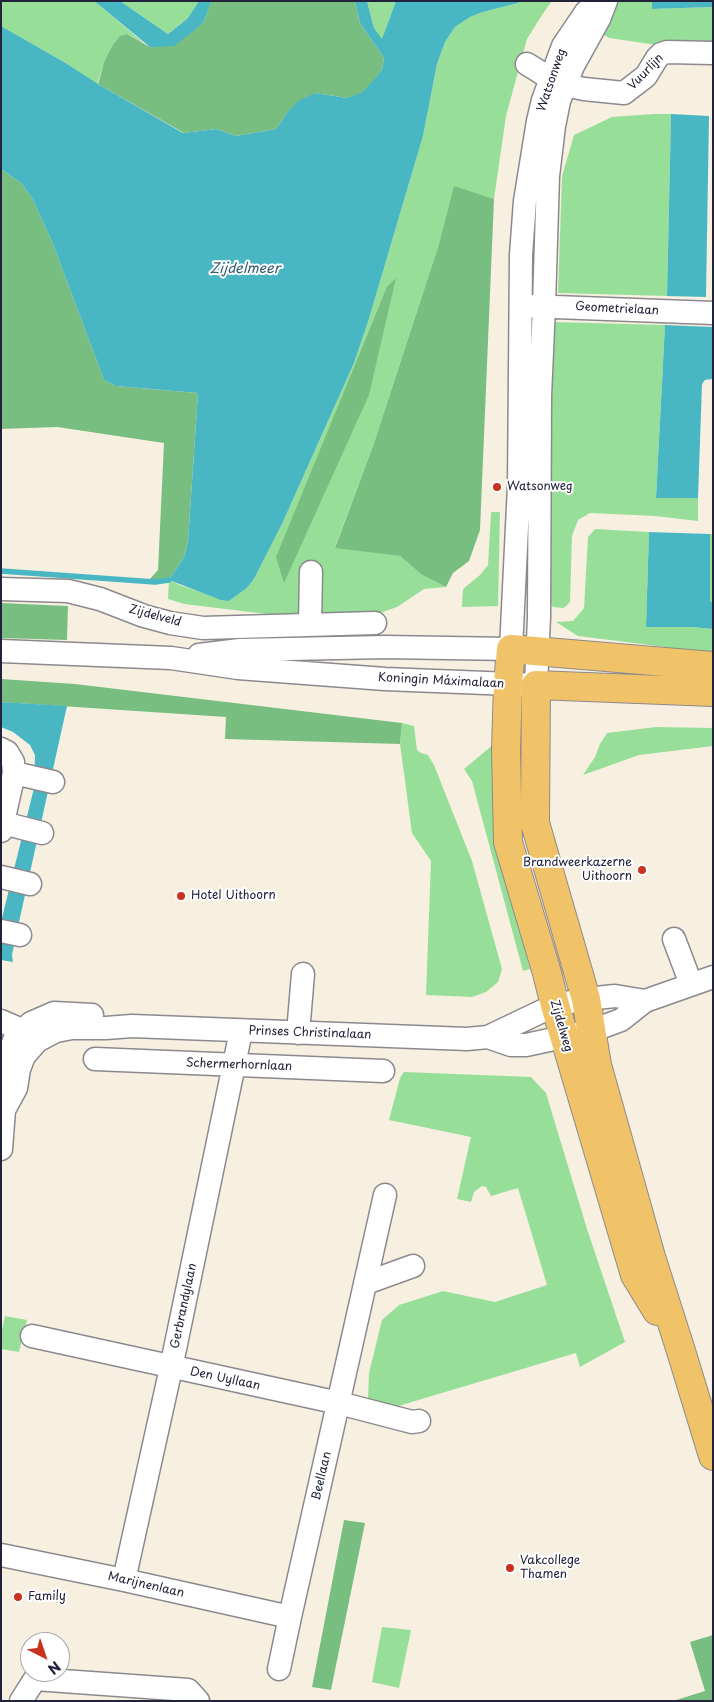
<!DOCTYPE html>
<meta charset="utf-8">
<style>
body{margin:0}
#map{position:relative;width:714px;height:1702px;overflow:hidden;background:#f7f0e1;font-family:"Playpen Sans",sans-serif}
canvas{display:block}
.frame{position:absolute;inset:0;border:2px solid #22223b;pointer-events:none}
.north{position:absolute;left:20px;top:1632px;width:50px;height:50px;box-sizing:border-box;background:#fff;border:1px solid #a7a7b1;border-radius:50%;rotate:139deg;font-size:14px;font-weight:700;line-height:20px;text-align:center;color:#22223b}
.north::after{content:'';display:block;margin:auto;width:18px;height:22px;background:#c8321e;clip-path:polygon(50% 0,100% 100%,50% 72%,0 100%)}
</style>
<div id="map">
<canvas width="714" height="1702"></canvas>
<div class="frame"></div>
<div class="north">N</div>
</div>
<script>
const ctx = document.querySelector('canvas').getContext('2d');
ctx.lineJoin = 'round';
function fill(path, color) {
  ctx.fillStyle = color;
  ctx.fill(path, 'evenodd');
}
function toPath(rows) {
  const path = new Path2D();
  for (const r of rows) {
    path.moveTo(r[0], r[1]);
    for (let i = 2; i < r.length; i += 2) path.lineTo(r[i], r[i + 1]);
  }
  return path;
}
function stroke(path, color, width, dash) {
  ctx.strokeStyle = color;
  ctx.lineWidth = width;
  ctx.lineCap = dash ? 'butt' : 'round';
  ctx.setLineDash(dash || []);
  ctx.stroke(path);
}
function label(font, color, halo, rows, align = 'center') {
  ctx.font = font + ' "Playpen Sans",sans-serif';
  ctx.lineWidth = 4;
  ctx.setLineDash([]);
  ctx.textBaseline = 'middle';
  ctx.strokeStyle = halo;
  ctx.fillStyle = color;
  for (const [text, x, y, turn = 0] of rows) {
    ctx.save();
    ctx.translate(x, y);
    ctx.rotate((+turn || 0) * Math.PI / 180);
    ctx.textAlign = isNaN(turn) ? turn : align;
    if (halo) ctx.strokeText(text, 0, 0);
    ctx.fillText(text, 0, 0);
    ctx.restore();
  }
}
const green = toPath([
 [1,1,94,1,144,43,127,34,112,46,104,62,97,84,64,62,1,26],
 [120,1,199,1,187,19,168,34],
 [367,1,396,1,382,40,374,28],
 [520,1,552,1,542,15,527,39,506,116,494,199,454,187,438,247,374,443,335,547,400,556,422,575,446,587,424,589,397,607,377,614,275,615,184,604,168,599,169,580,182,586,229,601,247,588,254,579,282,524,354,363,368,322,423,136,437,64,445,42,455,27,470,17,483,12,518,3],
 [619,1,652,1,653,9,713,7,713,46,657,45,609,38,599,32],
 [654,114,671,114,667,296,558,293,562,176,574,135,612,117],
 [554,322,665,325,656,498,698,498,698,521,655,516,590,513,578,520,572,536,570,602,564,608,553,607,550,603,545,484],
 [491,512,500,512,498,606,462,607,463,589,480,575,488,565],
 [595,529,649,532,646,627,692,627,713,629,713,653,578,636,556,622,573,621,584,608,588,537],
 [710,534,713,534,713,603,710,601],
 [402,723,414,726,417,750,421,753,428,755,434,765,472,861,502,969,498,982,486,992,472,997,426,995,431,861,412,833,400,744],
 [656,727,713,728,713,746,639,755,583,775,595,757,600,744,607,733],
 [501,738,493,798,498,851,530,969,523,971,472,781,464,769],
 [404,1072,531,1077,546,1093,587,1229,625,1342,580,1367,576,1353,395,1407,368,1398,369,1373,382,1320,399,1305,443,1291,495,1302,547,1285,518,1188,491,1196,486,1187,482,1186,474,1192,471,1202,457,1199,471,1137,389,1120,400,1078],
 [5,1316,27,1320,19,1352,1,1349,1,1335],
 [382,1627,411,1630,399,1688,372,1682]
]);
const forest = toPath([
 [211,1,355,1,360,23,384,58,382,70,363,93,347,98,315,93,287,113,276,129,236,136,216,129,184,133,98,84,104,62,112,46,120,36,127,34,150,47,204,21],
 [1,169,21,183,32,198,53,244,104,380,116,386,198,393,188,541,184,557,169,580,148,581,158,570,164,443,57,427,1,429],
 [454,186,494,199,480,530,469,561,453,573,446,587,422,575,400,556,335,548,374,443,438,247],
 [396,278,369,395,284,583,276,557,387,287],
 [1,603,68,606,67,640,1,638],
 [1,679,75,684,402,723,400,744,225,739,226,717,1,702],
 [344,1520,365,1523,331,1690,312,1687],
 [713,1635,713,1701,673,1701,705,1691,690,1642]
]);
const water = toPath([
 [94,1,120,1,168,34,187,19,199,1,211,2,204,21,196,29,174,46,150,47],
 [355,1,367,1,374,28,382,39,396,1,520,1,518,3,483,12,470,17,455,27,445,42,437,64,423,136,368,322,354,363,282,524,254,579,247,588,229,601,221,600,169,580,184,557,188,541,198,393,116,386,104,380,53,244,32,198,21,183,1,169,1,26,64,62,98,84,183,133,216,129,236,136,276,129,287,113,298,101,315,93,347,98,363,92,382,70,384,58,360,23],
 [652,1,713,1,713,7,652,9],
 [671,114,709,116,706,297,667,296],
 [665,325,713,327,712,379,705,380,702,384,698,498,656,498],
 [649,532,710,534,710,601,713,603,713,629,692,627,646,627],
 [1,702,67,706,15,940,12,955,13,962,1,960,1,922,34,788,35,755,30,745,13,732,1,727]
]);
const stream = toPath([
 [1,571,155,582,169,580]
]);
const minor = toPath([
 [527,64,551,79,565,85,584,89,624,93,646,76,657,58,661,54,667,52,713,53],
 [529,306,713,313],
 [1,589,68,591,100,599,144,616,170,623,203,628,375,623],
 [310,625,311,572],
 [1,651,171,658,238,668,385,679,536,685,539,617,540,396,544,306,548,176,554,126,559,101,573,66,599,19,606,1],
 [199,655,240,650,385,647,511,649,519,486,521,255,525,201,538,121,543,100,563,46,586,12,598,1],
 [1,749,7,752,13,762,14,773,1,831],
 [14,773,53,782],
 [3,823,42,833],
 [1,877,30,884],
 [1,931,20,935],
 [674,939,691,984],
 [1,1021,22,1030,33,1037],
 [298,1033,303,974],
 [488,1037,555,1005,586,999,615,996,645,1001],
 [95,1059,383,1071],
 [4,1110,16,1088,19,1069,24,1056,37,1041,56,1031,72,1028,106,1028,132,1026,467,1039,488,1037,511,1045,526,1045,591,1031,621,1020,645,1001,713,977],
 [1,1149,4,1110,2,1086,5,1063,15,1038,31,1023,54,1013,92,1015],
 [366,1283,413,1266],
 [32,1336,339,1403,412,1422,419,1421],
 [1,1555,124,1580,290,1617],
 [124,1580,171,1368,241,1031],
 [279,1669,290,1617,385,1195],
 [21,1701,35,1679,188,1690,198,1701]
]);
const major = toPath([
 [713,692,536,685,535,823,586,999,597,1065,651,1257,681,1351,713,1456],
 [657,1311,635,1275,555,1005,547,973,508,842,506,749,508,684,511,649,713,666]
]);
const markers = [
 [497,487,5,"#c8321e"],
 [642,870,5,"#c8321e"],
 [181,896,5,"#c8321e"],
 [510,1568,5,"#c8321e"],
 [18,1597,5,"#c8321e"]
];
const streetNames = [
 ["Vuurlijn",646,72,-46],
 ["Watsonweg",552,80,-71],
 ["Geometrielaan",617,309,3],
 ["Zijdelveld",155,616,15],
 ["Koningin Máximalaan",441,681,3],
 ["Zijdelweg",561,1026,74],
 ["Prinses Christinalaan",310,1033,2],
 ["Schermerhornlaan",239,1065,2],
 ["Gerbrandylaan",184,1306,-78],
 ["Den Uyllaan",225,1379,12],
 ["Beellaan",322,1476,-77],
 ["Marijnenlaan",146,1585,13]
];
const poiNames = [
 ["Watsonweg",507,487],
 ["Brandweerkazerne",632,863,"right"],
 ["Uithoorn",632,877,"right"],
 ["Hotel Uithoorn",191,896],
 ["Vakcollege",520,1561],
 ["Thamen",520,1575],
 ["Family",28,1597]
];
const waterNames = [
 ["Zijdelmeer",245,269]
];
fill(green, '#97df99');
fill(forest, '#79be81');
fill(water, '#49b7c3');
stroke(stream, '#49b7c3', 5.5);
stroke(minor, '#8c898e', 25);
stroke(major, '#8c898e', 30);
stroke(minor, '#fff', 22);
stroke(major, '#f1c369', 28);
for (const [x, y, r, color] of markers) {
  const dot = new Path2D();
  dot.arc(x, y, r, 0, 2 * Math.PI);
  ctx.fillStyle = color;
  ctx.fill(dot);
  stroke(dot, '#fff', 2);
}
label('12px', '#22223b', '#fff', streetNames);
label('12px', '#22223b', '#fff', poiNames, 'left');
label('italic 14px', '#325e71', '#fff', waterNames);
</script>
